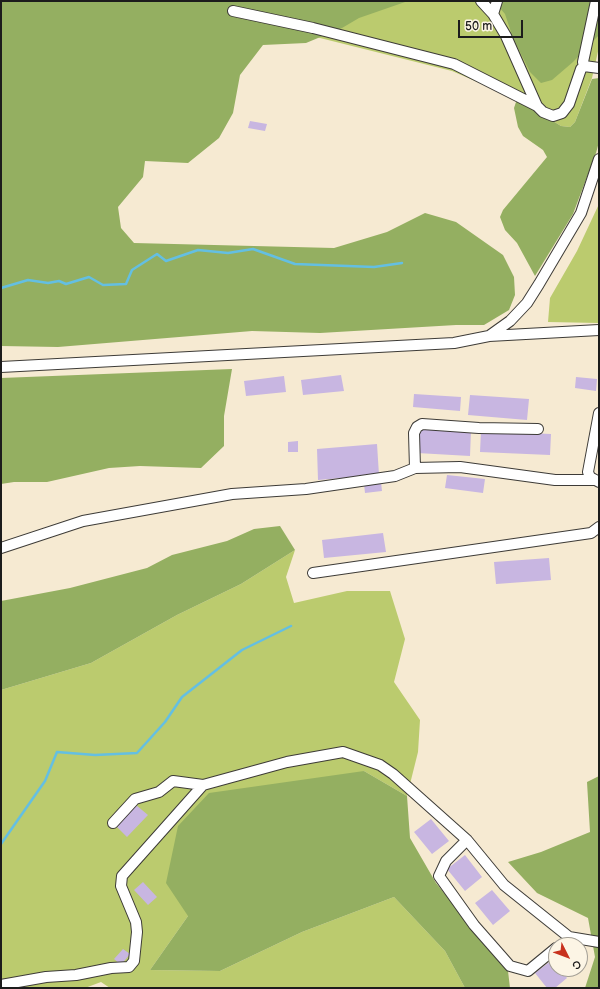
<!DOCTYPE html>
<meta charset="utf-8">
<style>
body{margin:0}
#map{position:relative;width:600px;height:989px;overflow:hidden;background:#f6ead2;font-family:"Balsamiq Sans",sans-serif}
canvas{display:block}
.frame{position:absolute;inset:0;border:2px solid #1c1c1c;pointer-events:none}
.north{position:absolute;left:548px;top:937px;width:40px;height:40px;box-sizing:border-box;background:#fcf5e5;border:1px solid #a29e95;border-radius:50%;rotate:132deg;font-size:11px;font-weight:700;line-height:16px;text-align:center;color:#1c1c1c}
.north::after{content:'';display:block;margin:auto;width:14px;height:18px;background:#c8321e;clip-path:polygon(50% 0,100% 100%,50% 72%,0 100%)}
.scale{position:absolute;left:458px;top:20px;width:65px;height:18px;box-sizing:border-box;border:2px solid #1c1c1c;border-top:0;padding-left:5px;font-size:12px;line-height:14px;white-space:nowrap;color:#1c1c1c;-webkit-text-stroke:3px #fcf5e5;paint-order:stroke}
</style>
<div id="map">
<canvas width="600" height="989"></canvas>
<div class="frame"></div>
<div class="north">С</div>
<div class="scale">50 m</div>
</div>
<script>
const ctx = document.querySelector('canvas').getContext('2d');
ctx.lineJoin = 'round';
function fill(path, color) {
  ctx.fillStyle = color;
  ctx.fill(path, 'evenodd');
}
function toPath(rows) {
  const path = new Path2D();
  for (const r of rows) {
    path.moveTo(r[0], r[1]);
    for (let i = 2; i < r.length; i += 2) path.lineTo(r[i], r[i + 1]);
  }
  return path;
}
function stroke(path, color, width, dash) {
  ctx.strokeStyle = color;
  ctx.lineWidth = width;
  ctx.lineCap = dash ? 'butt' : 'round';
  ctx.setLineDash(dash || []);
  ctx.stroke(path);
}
const green = toPath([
 [96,1,599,1,599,47,592,78,575,122,570,127,561,126,517,99,452,71,236,17],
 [599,204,599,323,548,322,550,298,577,251],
 [295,550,286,577,294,603,347,591,390,591,405,639,394,682,420,720,418,752,407,796,364,771,188,916,150,970,220,971,302,932,394,897,445,951,465,988,110,988,101,982,85,988,1,988,1,690,91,663,177,615,241,584]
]);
const forest = toPath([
 [1,1,408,1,359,18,342,28,306,43,263,45,240,75,233,113,219,138,188,163,145,161,143,177,118,207,121,228,134,243,334,248,387,232,425,213,456,222,503,255,514,277,515,295,509,310,484,325,456,325,320,333,252,331,58,347,1,346],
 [494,1,599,1,599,35,573,62,552,80,541,83,530,72,513,38,505,14],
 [599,78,599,142,596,153,573,214,535,276,517,243,505,230,500,217,503,210,547,157,543,150,523,136,518,127,514,108,517,99,561,126,570,127,575,122,592,79],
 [232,369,224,416,224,446,201,468,140,466,109,468,47,482,14,482,1,484,1,378],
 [280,526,295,550,241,584,177,615,91,663,1,690,1,601,70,588,147,568,172,555,227,541,254,529],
 [364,771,407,796,410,838,436,883,508,971,510,988,465,988,445,951,394,897,302,932,220,971,150,970,188,916,166,883,178,826,209,793],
 [599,776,599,988,585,988,595,957,588,918,537,893,508,862,541,852,590,832,587,782]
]);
const stream = toPath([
 [1,288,28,280,48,283,59,281,66,284,89,277,103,285,126,284,132,270,157,254,166,261,198,250,228,253,253,249,295,264,374,267,402,263],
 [1,844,45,781,57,752,95,755,137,753,165,722,182,697,242,650,291,626]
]);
const building = toPath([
 [250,121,267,124,265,131,248,128],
 [341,375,344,391,303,395,301,380],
 [284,376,286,392,246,396,244,381],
 [576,377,597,379,596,391,575,388],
 [414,394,461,397,460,411,413,407],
 [470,395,529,399,527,420,468,415],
 [419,427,471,430,470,456,417,453],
 [481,431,551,434,550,455,480,452],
 [298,441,298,452,288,452,288,442],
 [377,444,379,475,318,480,317,449],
 [447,475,485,479,483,493,445,488],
 [381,482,382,491,365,493,364,484],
 [383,533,386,552,324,558,322,540],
 [549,558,551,580,496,584,494,562],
 [136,805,148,815,127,837,116,826],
 [431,819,449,841,432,854,414,832],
 [465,855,482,877,465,891,447,869],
 [143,882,157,897,148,905,134,890],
 [492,890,510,911,493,925,475,903],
 [123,949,130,954,121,965,114,959],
 [552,960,556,964,556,969,560,969,567,978,555,988,547,988,535,973]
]);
const minor = toPath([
 [481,1,493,14,506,36,537,106,543,112,553,116,562,113,569,104,581,69,584,66],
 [596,1,583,62,584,66,599,68],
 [233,11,313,28,454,64,537,106],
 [493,14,497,1],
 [489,336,599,330],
 [1,367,454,343,489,336,510,321,527,303,539,284,581,213,599,159],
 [599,413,588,472,590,477,599,482],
 [415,468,414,433,417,427,422,424,479,428,538,429],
 [1,548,83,521,232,494,306,489,395,476,415,468,460,467,555,480,595,480],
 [313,573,591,533,599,527],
 [113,823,135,799,159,792,173,781,203,785],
 [467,840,446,861,439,876,474,925,510,966,528,971,556,948],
 [1,985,46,977,76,975,111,968,129,967,134,961,137,932,136,922,121,886,122,876,203,785,287,762,343,752,380,765,393,774,467,840,504,885,569,937,599,942]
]);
fill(green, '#bbcb6e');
fill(forest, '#94af61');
stroke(stream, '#64bfe2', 2.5);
fill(building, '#c8b6e1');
stroke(minor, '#3d3b37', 12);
stroke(minor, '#fff', 10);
</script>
